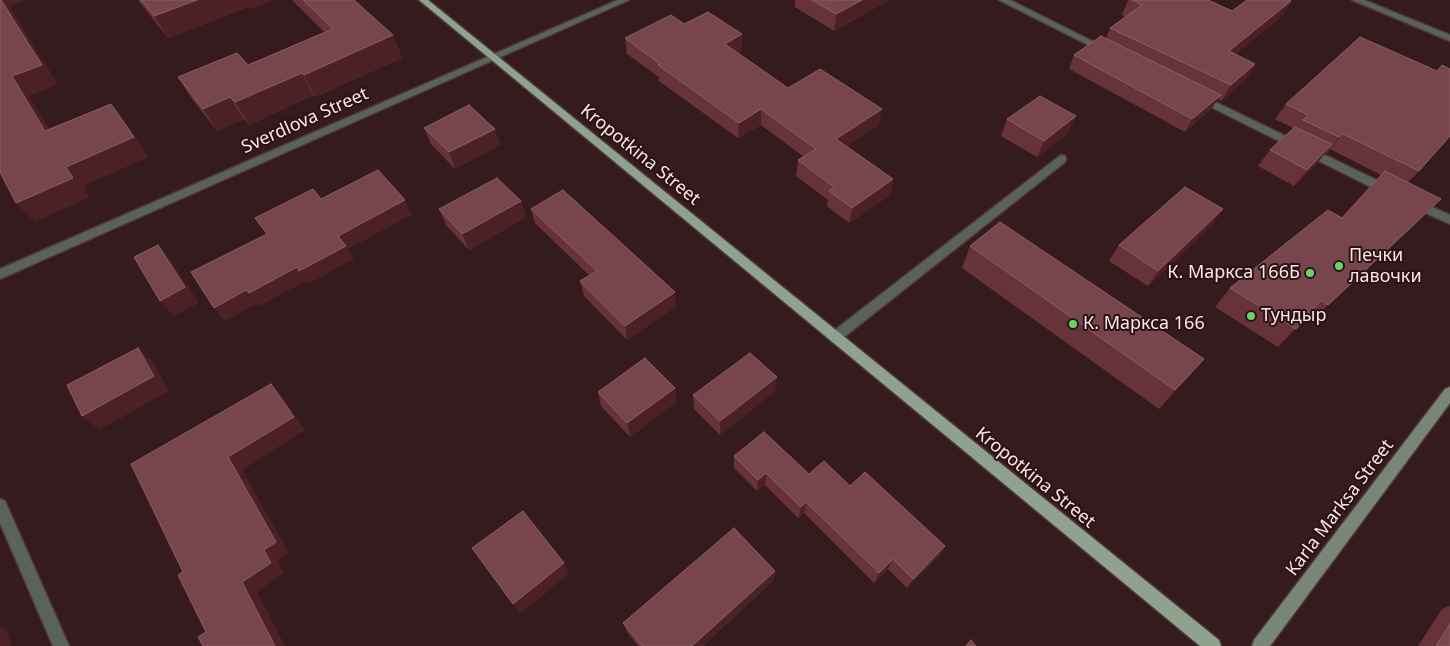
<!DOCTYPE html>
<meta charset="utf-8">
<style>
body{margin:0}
canvas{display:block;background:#351b1d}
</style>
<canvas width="1450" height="646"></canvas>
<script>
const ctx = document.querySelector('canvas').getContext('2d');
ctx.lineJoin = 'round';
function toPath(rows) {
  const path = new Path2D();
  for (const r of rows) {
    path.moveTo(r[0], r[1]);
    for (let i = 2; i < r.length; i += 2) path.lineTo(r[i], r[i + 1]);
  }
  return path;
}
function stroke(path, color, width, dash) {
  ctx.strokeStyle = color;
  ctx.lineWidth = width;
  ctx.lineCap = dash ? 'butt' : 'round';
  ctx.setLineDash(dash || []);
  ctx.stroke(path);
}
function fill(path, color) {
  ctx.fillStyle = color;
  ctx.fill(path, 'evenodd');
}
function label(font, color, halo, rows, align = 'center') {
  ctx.font = font + ' "Noto Sans",sans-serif';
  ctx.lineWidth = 4;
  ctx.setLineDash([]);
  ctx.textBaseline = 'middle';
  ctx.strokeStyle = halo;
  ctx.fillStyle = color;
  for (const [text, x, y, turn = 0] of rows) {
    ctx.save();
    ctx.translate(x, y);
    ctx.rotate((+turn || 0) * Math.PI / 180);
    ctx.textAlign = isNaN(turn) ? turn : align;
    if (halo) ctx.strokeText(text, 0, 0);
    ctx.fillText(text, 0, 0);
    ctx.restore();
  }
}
const lane = toPath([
 [1061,155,1065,156,1066,159,1065,162,839,341,835,342,831,341,829,337,831,333,1061,155]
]);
const street = toPath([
 [618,0,629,0,0,279,0,269,618,0],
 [999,0,1010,0,1110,50,1105,53,1102,52,999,0],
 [1352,0,1364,0,1450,35,1450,41,1352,0],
 [1201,95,1393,188,1395,191,1393,194,1385,194,1197,100,1197,96,1201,95],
 [1414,199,1450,215,1450,224,1410,206,1408,203,1410,200,1414,199],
 [0,499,5,501,69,646,53,646,0,523,0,499]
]);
const secondary = toPath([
 [1450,387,1450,403,1270,646,1252,646,1254,640,1445,389,1450,387]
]);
const primary = toPath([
 [419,0,428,0,1219,640,1221,646,1200,646,419,0]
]);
const wall = toPath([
 [138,0,273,0,249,9,248,7,168,38],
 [292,0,354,0,393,35,402,58,315,97,313,95,249,125,244,119,217,131,192,99,178,77,248,65,324,32],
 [795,0,889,0,834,31,795,7],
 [1128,0,1208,0,1232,11,1291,1,1281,17,1235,54,1255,64,1245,80,1221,101,1218,99,1212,108,1185,132,1069,69,1074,55,1106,39,1110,28,1126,17,1122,15],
 [684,24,742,34,742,50,737,53,788,88,879,125,846,146,893,179,890,195,849,223,827,206,828,200,796,176,798,160,804,157,761,125,738,138,659,81,659,77,627,54,625,38],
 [1286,104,1419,171,1408,182,1421,219,1309,323,1304,320,1278,347,1215,307,1230,288,1342,218,1381,175,1330,149,1327,153,1326,152,1319,161,1294,186,1258,166,1270,150,1293,128,1275,119],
 [1007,119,1068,133,1037,157,1001,136],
 [424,128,495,129,500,145,455,169,431,144],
 [521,201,526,217,469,250,446,225,439,209],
 [531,209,676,306,627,340,584,296,580,281,590,276,535,223],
 [1212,225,1148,286,1109,261,1119,245],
 [970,246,1204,359,1159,409,962,268],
 [675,388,676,402,630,437,601,406,598,392],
 [775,391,720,435,694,409,693,395],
 [734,456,809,474,945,546,939,556,907,588,888,569,874,583,804,513,798,518,765,485,757,491,734,468],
 [775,571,773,581,703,646,638,646,627,632,623,623],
 [1450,606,1450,646,1418,646,1442,609]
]);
const shadedWall = toPath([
 [1,0,26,0,9,6,58,84,29,96,62,150,45,131,12,76],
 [197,0,244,0,248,7,168,38,154,16],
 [244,0,273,0,249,9],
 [862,0,889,0,834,31,836,14],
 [1291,1,1281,17,1219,67,1229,51],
 [742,34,742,50,725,60,725,44],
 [393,35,402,58,315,97,304,75],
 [1255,64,1245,80,1221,101,1231,85],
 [302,73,313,95,249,125,235,102],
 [1221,95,1212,108,1185,132,1192,119],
 [230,97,244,119,217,131,203,109],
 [111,104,126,123,149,157,83,186,90,197,35,222,16,203],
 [761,109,761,125,738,138,739,123],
 [882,109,879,125,834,155,836,139],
 [1076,116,1068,133,1037,157,1044,141],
 [495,129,500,145,455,169,449,152],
 [1343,134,1330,149,1327,153,1339,137],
 [1332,144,1319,161,1294,186,1307,170],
 [893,179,890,195,849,223,852,208],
 [1441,199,1421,219,1309,323,1328,305],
 [405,200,411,215,348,249,354,259,308,284,299,271,338,236],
 [521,201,526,217,469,250,462,234],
 [1223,209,1212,225,1148,286,1158,271],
 [158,245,171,261,199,303,174,316,160,301],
 [297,267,306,281,259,306,257,304,225,321,214,308,246,290],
 [675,292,676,306,627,340,625,326],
 [138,348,153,362,169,391,99,430,82,416],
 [1204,359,1187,379,1159,409,1175,390],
 [777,377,775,391,720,435,720,421],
 [271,384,283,398,305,430,242,470,289,553,278,561,284,573,257,592,285,646,275,646,242,582,264,550,228,457],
 [675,388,676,402,630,437,627,423],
 [766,473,765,485,757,491,758,480],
 [806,502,804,513,798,518,801,507],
 [945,546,939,556,907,588,913,579],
 [893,559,888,569,874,583,879,573],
 [564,563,569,574,520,614,513,604],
 [775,571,773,581,703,646,692,646],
 [0,627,6,629,12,646,0,646]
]);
const building = toPath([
 [0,0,1,0,42,65,12,76,45,131,111,104,134,137,66,167,73,178,16,203,0,172,0,0],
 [141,0,197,0,154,16,141,0],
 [303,0,354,0,393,35,304,75,302,73,235,102,230,97,203,109,178,77,237,53,248,65,333,29,303,0],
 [812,0,862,0,836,14,812,0],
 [1132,0,1208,0,1232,11,1247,0,1289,0,1291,1,1229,51,1255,64,1231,85,1110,28,1142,5,1132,0],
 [708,12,742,34,725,44,788,88,820,69,882,109,836,139,893,179,852,208,829,191,834,187,798,160,816,149,761,109,739,123,658,65,660,64,625,38,671,15,684,24,708,12],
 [1101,36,1221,95,1192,119,1074,55,1101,36],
 [1360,37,1437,71,1442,65,1450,69,1450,136,1419,171,1343,134,1339,137,1303,120,1308,115,1286,104,1360,37],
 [1040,96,1076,116,1044,141,1007,119,1040,96],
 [469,105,495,129,449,152,424,128,469,105],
 [1295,127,1332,144,1307,170,1270,150,1295,127],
 [378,170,405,200,338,236,346,246,299,271,297,267,249,293,246,290,214,308,191,272,267,234,255,218,313,189,321,199,378,170],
 [1385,171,1441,199,1328,305,1321,300,1296,329,1230,288,1328,210,1342,218,1385,171],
 [497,178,521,201,462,234,439,209,497,178],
 [1185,187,1223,209,1158,271,1119,245,1185,187],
 [563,190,675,292,625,326,580,281,597,271,531,209,563,190],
 [1000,222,1204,359,1175,390,970,246,1000,222],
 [158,245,185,287,160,301,134,257,158,245],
 [138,348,154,376,82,416,67,385,138,348],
 [750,353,777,377,720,421,693,395,750,353],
 [645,358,675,388,627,423,598,392,645,358],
 [271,384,294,417,228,457,276,542,264,550,271,563,242,582,275,646,203,646,198,637,206,632,178,575,183,572,131,464,271,384],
 [764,432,809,474,824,461,850,486,865,472,945,546,913,579,893,559,879,573,806,502,801,507,766,473,758,480,734,456,764,432],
 [523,511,564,563,513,604,472,548,523,511],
 [734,528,775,571,692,646,642,646,623,623,734,528],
 [1450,624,1450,646,1436,646,1450,624],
 [971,640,976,646,966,646,971,640]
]);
const markers = [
 [1339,266,5,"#6ad364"],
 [1310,273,5,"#6ad364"],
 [1251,316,5,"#6ad364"],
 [1073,324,5,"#6ad364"]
];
const streetNames = [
 ["Sverdlova Street",305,121,-24],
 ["Kropotkina Street",640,155,39],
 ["Kropotkina Street",1035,478,39],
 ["Karla Marksa Street",1340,508,-53]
];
const poiNames = [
 ["Печки",1349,256],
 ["лавочки",1349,277],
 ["К. Маркса 166Б",1300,273,"right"],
 ["Тундыр",1261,316],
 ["К. Маркса 166",1083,324]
];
stroke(lane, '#503739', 3);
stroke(street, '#503739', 3);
stroke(secondary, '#503739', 3);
stroke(primary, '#503739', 3);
fill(lane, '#5a6359');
fill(street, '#5a6359');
fill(secondary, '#788677');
fill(primary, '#8fa28d');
fill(wall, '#663339');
fill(shadedWall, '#4c2126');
fill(building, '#76464c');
stroke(building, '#8a5f64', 1);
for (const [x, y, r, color] of markers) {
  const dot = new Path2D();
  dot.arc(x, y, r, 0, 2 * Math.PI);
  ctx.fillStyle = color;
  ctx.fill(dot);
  stroke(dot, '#2b1114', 2);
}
label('18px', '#f9e6e7', '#2b1114', streetNames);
label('18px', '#f9e6e7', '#2b1114', poiNames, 'left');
</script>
